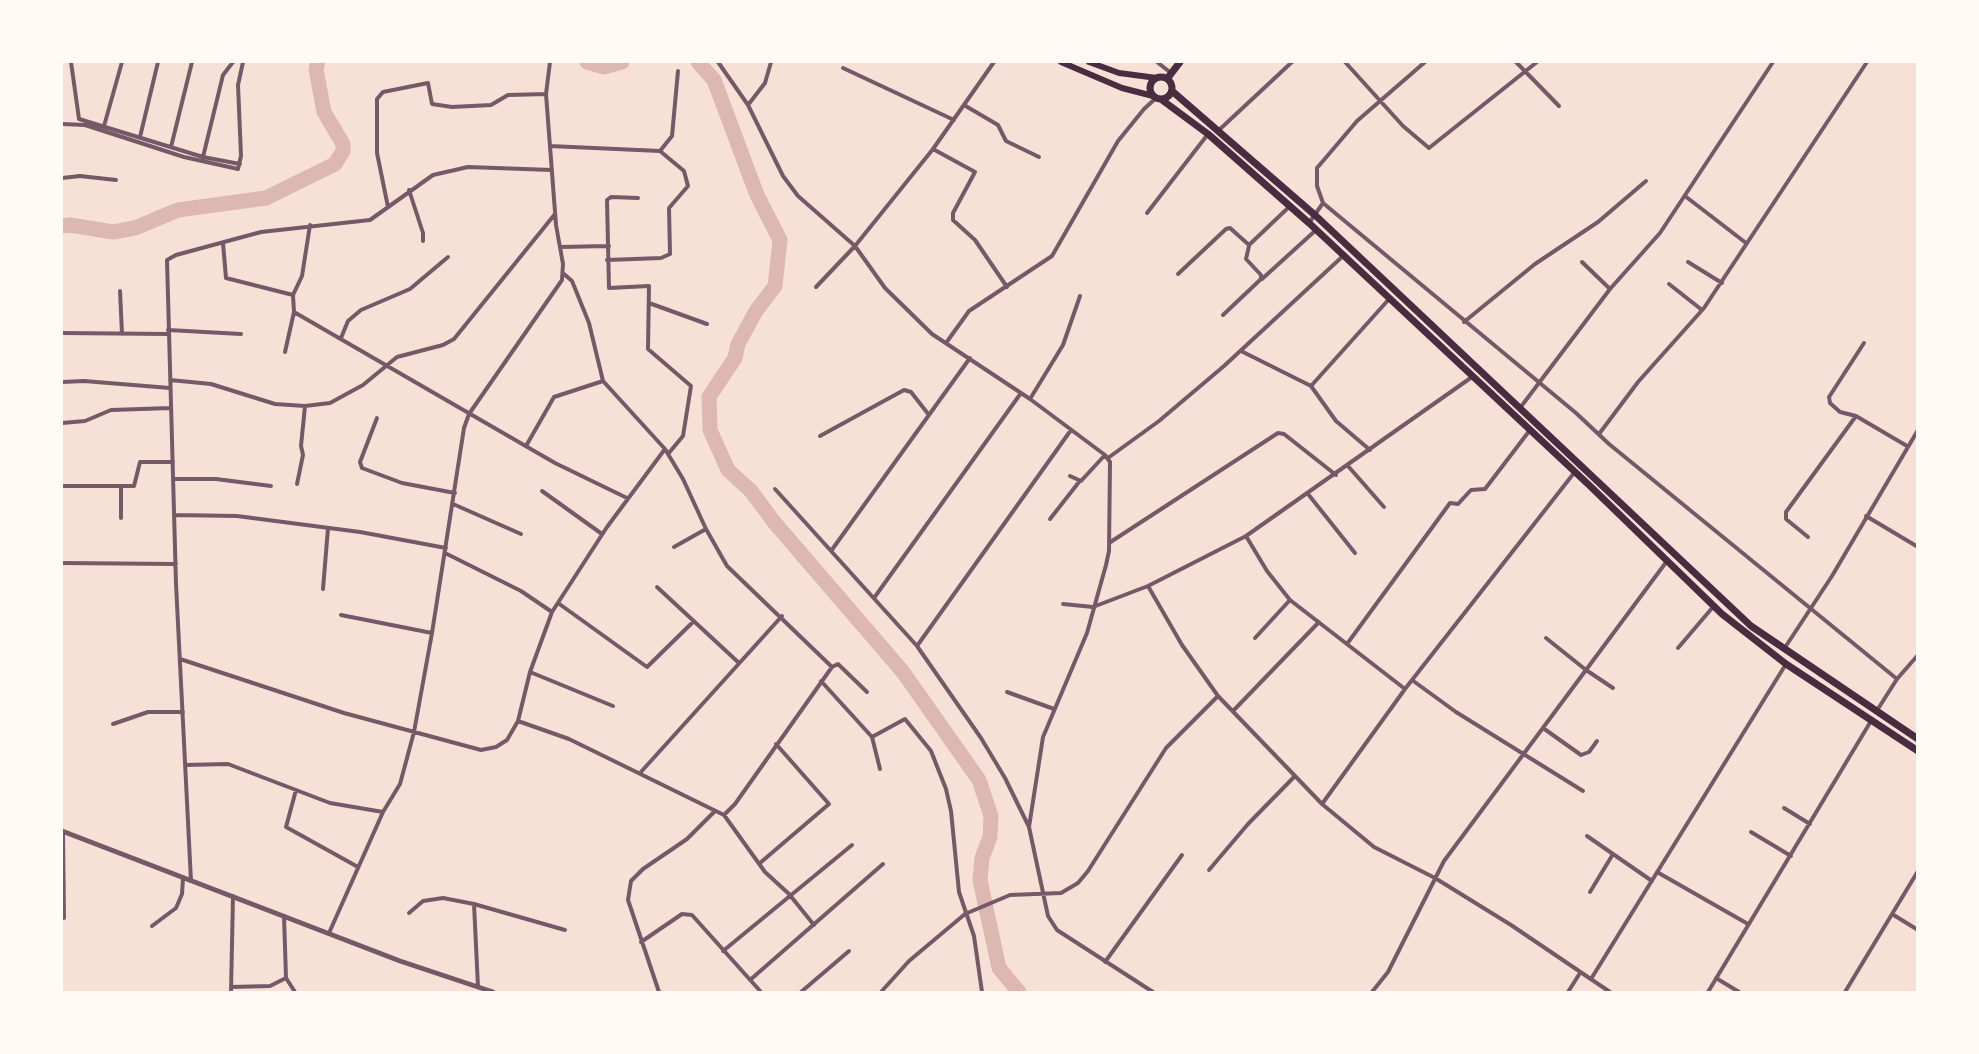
<!DOCTYPE html>
<style>
body{margin:0}
#map{position:relative;width:1979px;height:1054px;overflow:hidden;background:#f7e1d7;font-family:"Varela Round",sans-serif}
canvas{display:block}
.frame{position:absolute;inset:0;border:63px solid #fffaf5;pointer-events:none}
</style>
<div id="map">
<canvas width="1979" height="1054"></canvas>
<div class="frame"></div>
</div>
<script>
const ctx = document.querySelector('canvas').getContext('2d');
ctx.lineJoin = 'round';
function toPath(rows) {
  const path = new Path2D();
  for (const r of rows) {
    if (r.length === 3) {
      path.moveTo(r[0] + r[2], r[1]);
      path.arc(r[0], r[1], r[2], 0, 2 * Math.PI);
      continue;
    }
    path.moveTo(r[0], r[1]);
    for (let i = 2; i < r.length; i += 2) path.lineTo(r[i], r[i + 1]);
  }
  return path;
}
function stroke(path, color, width, dash) {
  ctx.strokeStyle = color;
  ctx.lineWidth = width;
  ctx.lineCap = dash ? 'butt' : 'round';
  ctx.setLineDash(dash || []);
  ctx.stroke(path);
}
const river = toPath([
 [587,62,604,67,622,62],
 [698,62,714,80,757,195,780,240,775,286,756,311,738,344,735,358,709,397,710,430,728,470,751,491,774,522,903,672,979,780,991,816,990,837,982,858,980,880,999,968,1019,992],
 [62,226,70,225,113,232,135,228,178,210,266,198,335,164,343,151,343,144,324,112,316,69,318,62]
]);
const minor = toPath([
 [71,62,79,119],
 [718,62,748,105,783,176,798,196,855,246,885,288,932,334,1030,399,1105,455,1110,462,1109,551,1106,565,1087,633,1043,737,1029,827],
 [1157,62,1171,73],
 [1345,62,1403,126,1429,148,1537,62],
 [1516,62,1559,106],
 [843,68,954,120],
 [748,105,765,83,771,62],
 [964,105,998,125,1006,141,1039,157],
 [79,119,203,157,240,164],
 [62,124,85,125,184,157,238,169,241,156,238,85,243,62],
 [104,126,122,62],
 [1219,130,1292,62],
 [140,137,158,62],
 [550,146,660,151,684,171,688,186,669,208,670,254,661,258,607,260],
 [171,147,192,62],
 [933,149,975,172,953,213,953,220,975,240,1007,287],
 [660,151,672,136,678,71],
 [203,157,223,75,233,62],
 [62,178,80,176,116,180],
 [409,190,423,233,423,241],
 [1685,196,1746,243],
 [638,198,611,197,607,200,609,288,649,286,648,349,691,386,683,436,668,454],
 [1323,203,1576,413,1609,444,1897,679],
 [388,207,377,153,377,99,383,92,428,83,432,104,452,107,491,105,508,95,546,94],
 [1147,213,1208,134],
 [1309,223,1323,203,1317,186,1317,168,1357,121,1425,62],
 [310,225,302,276,293,295,294,312,555,463,627,498],
 [223,243,226,278,293,295],
 [560,247,609,246],
 [1582,262,1610,289],
 [1688,262,1722,283],
 [1178,274,1226,229,1230,228,1249,245,1290,206],
 [1262,279,1316,230],
 [1669,284,1702,310],
 [816,287,855,246,933,149,994,62],
 [120,291,122,334],
 [649,303,707,324],
 [1223,315,1261,279,1261,275,1246,259,1249,246],
 [1464,322,1535,264,1598,222,1646,181],
 [168,330,241,334],
 [62,333,168,334],
 [341,338,348,321,361,310,410,289,448,257],
 [946,343,969,311,1052,256,1118,141,1144,109,1156,98],
 [1864,343,1829,397,1830,403,1840,412,1856,416,1907,446],
 [1241,351,1311,386,1390,298],
 [285,352,294,312],
 [170,380,211,384,275,404,305,406,330,403,363,385,397,357,443,345,454,339,555,214],
 [62,382,84,381,170,388],
 [1311,386,1336,421,1370,450],
 [1030,399,1063,345,1080,296],
 [1520,408,1610,289,1660,233,1773,62],
 [377,418,360,462,362,468,402,483,455,493],
 [62,423,85,421,111,410,171,408],
 [1599,434,1638,382,1704,308,1867,62],
 [820,436,904,390,911,392,929,415],
 [526,446,554,397,603,381],
 [1108,458,1159,421,1224,366,1343,256],
 [1348,466,1384,507],
 [1070,476,1081,481,1105,455],
 [174,479,216,479,271,486],
 [297,484,303,455,301,446,305,406],
 [62,486,134,486,140,462,173,462],
 [775,489,917,646,1071,430],
 [542,491,602,534],
 [1308,494,1355,553],
 [453,504,521,534],
 [174,515,237,516,360,532,446,548],
 [1866,516,1918,547],
 [121,518,121,488],
 [1050,519,1079,482],
 [1246,536,1267,571,1290,600,1405,689],
 [1808,537,1786,519,1786,512,1856,416],
 [1109,543,1278,433,1284,434,1336,475],
 [674,547,706,529],
 [831,551,970,358],
 [445,553,521,591,552,612],
 [62,563,176,564],
 [1148,586,1182,645,1218,696,1322,804,1374,847,1435,878,1511,925,1610,992],
 [657,587,739,663],
 [323,589,328,528],
 [874,598,1021,393],
 [558,603,647,667,694,621],
 [1063,604,1093,607,1148,586,1246,536,1472,377],
 [341,615,432,633],
 [1255,638,1290,600],
 [1546,638,1586,670,1613,688],
 [1347,644,1450,503,1458,504,1471,490,1485,489,1530,430],
 [917,646,981,738,1005,778,1029,827,1048,916,1057,930,1153,992],
 [1678,648,1713,607],
 [1784,649,1832,576,1918,430],
 [180,659,344,713,481,750,496,747,507,740,518,721,530,672,552,612,607,527,665,449],
 [832,667,838,664,867,692],
 [530,672,613,706],
 [1412,680,1456,712,1583,791],
 [821,681,872,737,880,769],
 [1007,692,1054,709],
 [1233,711,1319,622],
 [1876,712,1897,679,1918,655],
 [518,721,569,739,724,815,735,804,832,667,727,566,706,529,683,479,665,449,603,381,589,323,572,281,564,274],
 [113,724,148,712,183,712],
 [1543,728,1581,755,1589,752,1597,741],
 [872,737,905,719,931,751,946,789,951,811,959,892,974,936,982,992],
 [185,765,228,764,330,803,383,812],
 [640,773,782,616],
 [296,790,286,827,358,867],
 [1322,804,1405,689,1574,473],
 [1784,808,1810,824],
 [724,815,765,872,789,894,814,925],
 [63,832,64,918],
 [1751,832,1791,856],
 [1587,836,1652,881],
 [760,863,829,804,776,744],
 [1209,870,1248,824,1295,776],
 [1657,872,1748,924],
 [191,881,176,584,167,260,176,255,261,232,370,220,433,175,468,167,552,170],
 [1590,892,1613,854],
 [474,904,478,987],
 [409,913,423,901,443,898,474,904,565,930],
 [1892,914,1918,930],
 [152,926,176,908,182,894,183,878],
 [329,933,383,812,400,784,414,732,432,633,464,428,469,414,562,280,563,264,556,225,546,94,550,62],
 [641,942,682,914,692,915,761,992],
 [723,951,852,845],
 [1105,962,1182,855],
 [286,978,295,992],
 [1716,978,1739,992],
 [1591,979,1786,664],
 [750,980,883,864],
 [231,987,270,986,286,978,284,916],
 [231,992,233,896],
 [659,992,628,900,631,881,643,869,687,839,715,811],
 [801,992,849,951],
 [881,992,909,961,965,914,1010,895,1061,893,1078,883,1088,871,1166,748,1218,696],
 [1372,992,1388,972,1444,861,1667,561],
 [1568,992,1580,973],
 [1708,992,1871,721],
 [1845,992,1918,871]
]);
const tertiary = toPath([
 [62,831,400,961,493,992]
]);
const primary = toPath([
 [1061,62,1122,88,1153,96],
 [1089,62,1119,73,1157,78]
]);
const trunk = toPath([
 [1161,88,11],
 [1167,79,1180,62],
 [1172,91,1316,216,1751,626,1918,739],
 [1162,100,1208,134,1309,223,1589,485,1722,614,1786,664,1918,751]
]);
stroke(river, '#dcb8b0', 15);
stroke(minor, '#755966', 4);
stroke(tertiary, '#755966', 5);
stroke(primary, '#4a2c40', 6);
stroke(trunk, '#4a2c40', 7);
</script>
